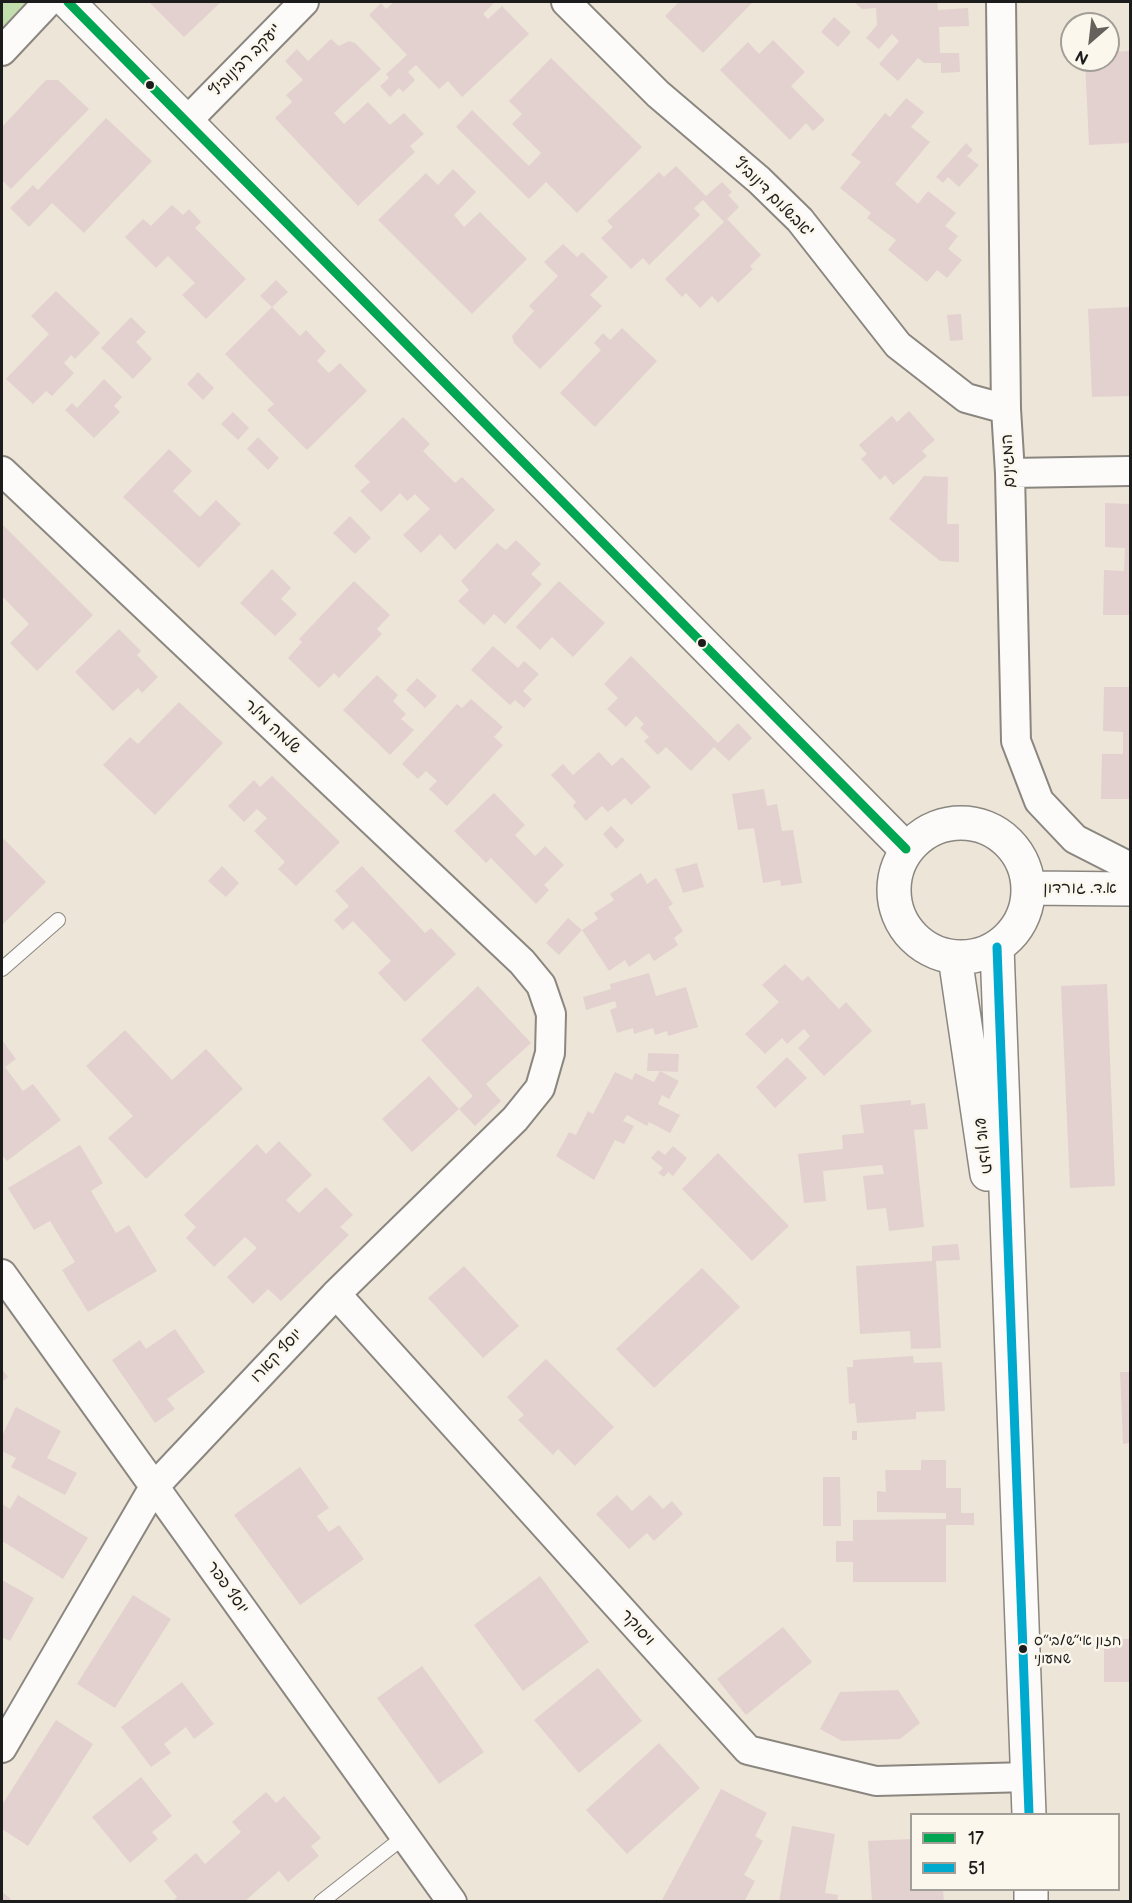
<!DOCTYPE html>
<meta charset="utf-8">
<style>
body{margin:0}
#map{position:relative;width:1132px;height:1903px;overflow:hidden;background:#ede5d7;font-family:"Balsamiq Sans",sans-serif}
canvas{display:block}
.frame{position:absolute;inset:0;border:3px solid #1c1c1c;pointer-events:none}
.legend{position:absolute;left:910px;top:1813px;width:210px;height:78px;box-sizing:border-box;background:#fbf7ec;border:2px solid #a29f99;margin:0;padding:8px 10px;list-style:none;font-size:18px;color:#1c1c1c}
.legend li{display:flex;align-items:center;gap:12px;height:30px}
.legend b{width:30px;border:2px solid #a29f99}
.north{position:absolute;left:1060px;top:12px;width:60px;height:60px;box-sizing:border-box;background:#fbf7ec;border:2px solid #a29f99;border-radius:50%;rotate:208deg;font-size:16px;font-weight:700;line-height:24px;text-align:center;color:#1c1c1c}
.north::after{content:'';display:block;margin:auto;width:21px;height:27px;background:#65625d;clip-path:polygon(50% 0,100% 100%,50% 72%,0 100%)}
</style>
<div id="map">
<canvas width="1132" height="1903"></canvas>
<div class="frame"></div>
<ul class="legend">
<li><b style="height:8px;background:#00a651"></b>17</li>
<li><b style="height:8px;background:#00a9ce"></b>51</li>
</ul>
<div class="north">N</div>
</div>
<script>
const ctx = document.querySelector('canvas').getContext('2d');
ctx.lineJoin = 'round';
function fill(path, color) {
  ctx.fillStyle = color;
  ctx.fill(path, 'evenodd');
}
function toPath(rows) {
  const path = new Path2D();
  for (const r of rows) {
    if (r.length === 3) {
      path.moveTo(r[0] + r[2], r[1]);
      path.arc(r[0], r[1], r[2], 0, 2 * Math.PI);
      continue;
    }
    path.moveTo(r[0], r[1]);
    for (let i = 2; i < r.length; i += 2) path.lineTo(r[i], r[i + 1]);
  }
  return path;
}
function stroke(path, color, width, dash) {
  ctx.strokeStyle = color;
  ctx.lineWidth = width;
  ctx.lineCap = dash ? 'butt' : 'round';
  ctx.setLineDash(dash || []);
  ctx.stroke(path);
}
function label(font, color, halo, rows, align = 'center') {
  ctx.font = font + ' "Balsamiq Sans","Playpen Sans Hebrew",sans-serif';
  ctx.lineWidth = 5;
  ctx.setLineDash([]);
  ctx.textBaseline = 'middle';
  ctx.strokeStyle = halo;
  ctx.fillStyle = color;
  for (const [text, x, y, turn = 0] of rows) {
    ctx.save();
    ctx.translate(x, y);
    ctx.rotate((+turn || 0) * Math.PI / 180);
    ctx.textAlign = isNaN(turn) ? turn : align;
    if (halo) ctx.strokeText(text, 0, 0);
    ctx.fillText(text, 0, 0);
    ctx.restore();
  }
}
const green = toPath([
 [2,2,48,2,2,51]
]);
const building = toPath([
 [149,2,221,2,184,37],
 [394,2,495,2,483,14,488,19,502,6,529,34,462,97,448,81,439,89,416,65,408,72,415,80,403,92,399,88,390,97,380,86,389,78,386,74,407,55,369,15,381,3,386,9],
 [679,2,753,2,703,53,665,16],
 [854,2,937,2,938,10,968,8,969,26,939,27,940,53,959,53,960,72,941,73,941,63,924,63,918,58,898,81,879,64,899,41,892,34,879,49,866,38,877,25,876,8,862,9],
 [834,17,851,32,838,47,821,32],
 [331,39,339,46,349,41,355,43,381,69,334,113,344,124,368,102,390,125,404,113,424,134,410,146,415,152,358,206,275,118,292,102,286,95,303,80,285,61,297,49,308,61],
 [773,40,805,72,791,86,825,120,813,131,806,123,790,140,720,70,748,42,759,54],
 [1129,51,1130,143,1089,145,1085,60,1108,60,1108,52],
 [551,58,642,147,577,213,546,182,529,199,456,127,472,110,529,166,541,153,512,124,522,114,509,101],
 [46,80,58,80,89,109,11,189,2,180,2,127],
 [906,98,924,112,911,127,930,142,895,184,918,204,928,191,956,213,945,226,958,236,948,249,962,260,947,278,937,270,927,282,888,250,896,240,867,218,871,213,840,188,861,162,851,155,885,113,890,117],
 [106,118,152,161,84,233,52,203,29,227,10,208,33,185,38,190],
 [966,143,973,150,967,156,979,165,959,187,948,177,943,183,936,177],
 [676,166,706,196,722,182,732,192,728,195,739,207,727,219,761,255,750,266,753,269,718,303,712,296,700,308,686,293,682,297,665,279,724,222,703,200,694,208,700,215,649,265,643,258,631,269,601,238,613,227,607,221,659,172,664,177],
 [453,169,476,192,454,215,464,227,480,212,527,259,472,314,378,220,426,173,438,185],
 [172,205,183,215,189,209,201,222,195,228,246,279,206,319,182,295,195,283,168,256,156,268,125,237,143,219,151,226],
 [563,244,577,257,582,252,608,277,590,295,602,306,540,369,514,343,512,336,534,311,529,306,558,276,544,262],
 [276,280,288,292,272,307,260,296],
 [56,291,100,333,75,359,71,355,64,363,74,373,52,396,46,391,33,404,6,379,49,334,31,316],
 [272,307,300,336,306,330,326,351,317,361,329,373,340,363,367,391,307,450,267,410,274,404,225,354],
 [1130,307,1130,396,1092,397,1088,309],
 [961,314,963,340,950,341,947,315],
 [131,317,146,332,136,342,152,359,133,379,101,348],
 [622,328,657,361,595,427,560,393,601,350,594,343,603,333,610,340],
 [198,372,214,388,203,400,187,384],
 [104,379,122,397,114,406,120,412,94,438,65,410,72,403,77,408],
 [909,411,935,440,922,451,927,456,893,485,885,475,880,480,861,459,867,454,859,445,892,416,897,422],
 [233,412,249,428,238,440,221,424],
 [403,417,430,444,423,451,455,483,462,477,495,510,455,550,440,534,421,553,403,535,430,509,415,494,407,501,400,493,381,512,360,491,370,482,354,466],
 [258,437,279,458,268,470,247,449],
 [169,449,192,471,173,491,200,517,216,500,241,524,199,568,123,497],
 [924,476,948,477,947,524,959,524,959,562,940,561,889,519],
 [1105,503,1130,504,1130,615,1103,615,1104,570,1124,571,1125,548,1105,547],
 [350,516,371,538,355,554,333,533],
 [2,524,93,615,37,671,10,643,29,624,2,596],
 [516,540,541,564,531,574,542,584,505,624,494,614,484,625,458,601,469,590,461,581,497,543,506,550],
 [272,569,291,588,281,599,297,614,275,636,240,603],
 [354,581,390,615,377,629,382,634,339,678,334,673,319,688,288,658,302,642,299,639],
 [559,581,605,623,573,657,552,637,540,650,516,627],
 [119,629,141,651,137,655,158,677,142,693,138,688,113,711,75,672],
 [493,646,518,668,524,661,539,674,523,691,532,699,524,708,515,700,510,705,471,670],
 [631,656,718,743,738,723,752,738,729,761,714,747,691,771,666,747,658,755,644,741,649,737,640,728,644,724,636,716,626,727,607,709,618,698,604,684],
 [377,675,398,695,393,701,406,714,401,719,414,730,390,755,343,710],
 [417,678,437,696,425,708,406,690],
 [1104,687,1130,687,1130,799,1101,799,1102,754,1123,754,1123,732,1103,731],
 [471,699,503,727,494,737,503,745,447,806,429,789,437,781,426,771,418,779,402,764,457,704,462,708],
 [179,702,223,743,155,815,103,765,130,737,138,744],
 [599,752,612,766,622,757,651,787,631,805,625,798,608,812,602,806,586,821,573,806,576,802,551,775,563,764,573,775],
 [272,776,340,842,296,886,278,869,285,862,254,831,267,818,257,809,244,822,228,806,254,780,260,787],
 [764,789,767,806,777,804,782,831,793,830,802,883,781,886,780,880,763,883,754,828,738,830,732,794],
 [494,793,525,825,515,835,535,856,545,846,564,865,544,885,549,890,536,904,491,858,486,863,454,831],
 [611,826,625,840,616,849,603,834],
 [4,839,46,882,2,925,2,841],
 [697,863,704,887,683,893,675,869],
 [222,866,239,883,226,897,208,881],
 [362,866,425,933,431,928,456,954,405,1002,378,973,391,961,353,921,343,930,334,920,349,906,335,891],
 [641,873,647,884,656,878,673,904,668,907,683,931,674,938,678,945,654,961,649,953,629,967,625,960,609,971,582,930,598,919,594,913,614,900,610,894],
 [568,918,582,930,559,955,546,943],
 [785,964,802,981,808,976,839,1009,846,1002,872,1031,824,1076,798,1048,810,1036,804,1029,787,1044,782,1038,765,1054,745,1034,779,1002,762,985],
 [649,973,656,996,686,987,698,1027,668,1036,667,1031,655,1035,653,1028,634,1034,633,1028,617,1033,610,1010,617,1007,615,1001,586,1010,583,997,611,989,610,984],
 [1107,984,1115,1186,1070,1188,1061,986],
 [478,986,531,1043,486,1084,501,1101,475,1126,459,1109,473,1096,421,1040],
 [125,1030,172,1080,206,1049,243,1089,146,1179,108,1138,133,1116,86,1066],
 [2,1040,16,1059,5,1067,23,1091,33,1084,61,1120,7,1161,2,1155],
 [648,1053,679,1054,678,1072,660,1071,679,1081,669,1099,662,1095,658,1104,680,1115,670,1133,649,1122,647,1126,627,1115,623,1121,634,1126,624,1144,615,1140,594,1180,556,1156,569,1132,576,1135,588,1111,593,1114,615,1072,632,1080,635,1073,654,1082,660,1071,647,1071],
 [787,1057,807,1078,775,1108,756,1087],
 [429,1076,459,1109,412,1152,382,1119],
 [911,1100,911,1105,925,1103,928,1129,914,1130,924,1227,889,1231,886,1208,867,1210,863,1176,884,1174,882,1165,823,1171,826,1201,804,1203,798,1154,843,1149,842,1135,864,1133,860,1105],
 [279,1141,312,1175,286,1200,299,1213,326,1187,353,1215,340,1227,349,1235,281,1301,268,1289,253,1304,227,1277,257,1248,245,1237,214,1267,186,1238,196,1227,184,1215,257,1144,266,1154],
 [80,1145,103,1183,91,1191,116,1233,129,1225,157,1271,88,1312,62,1270,75,1262,50,1221,34,1230,8,1188],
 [673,1146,687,1158,673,1176,668,1172,664,1177,658,1173,663,1168,651,1158,658,1150,665,1155],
 [718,1153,789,1226,752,1261,682,1189],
 [958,1244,960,1260,936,1261,941,1348,911,1349,910,1331,860,1334,856,1266,932,1261,932,1246],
 [464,1266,519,1326,483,1358,428,1298],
 [702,1268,740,1307,654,1388,616,1349],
 [175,1329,205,1372,167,1399,175,1409,155,1423,112,1360,140,1340,146,1349],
 [913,1356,914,1363,942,1362,945,1411,916,1412,916,1419,857,1423,855,1403,849,1404,847,1367,853,1367,853,1360],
 [546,1359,614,1427,575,1466,558,1449,553,1455,518,1420,524,1415,507,1397],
 [2,1369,8,1377,2,1382],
 [1120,1372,1130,1372,1130,1443,1123,1444],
 [16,1407,61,1431,47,1458,77,1473,65,1495,11,1467,16,1458,2,1451,2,1436],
 [852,1431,857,1431,857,1440,852,1440],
 [921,1460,946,1460,946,1488,961,1488,961,1513,974,1513,974,1525,946,1525,946,1582,853,1582,853,1562,836,1562,836,1541,853,1541,853,1520,946,1519,946,1513,877,1512,877,1491,886,1492,885,1470,921,1470],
 [300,1467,329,1508,317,1516,329,1532,339,1525,364,1559,300,1605,234,1515],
 [823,1477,840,1477,841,1526,823,1526],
 [18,1495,88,1538,63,1579,2,1541,2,1504,10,1509],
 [617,1495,632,1511,650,1495,663,1509,672,1501,683,1514,654,1541,647,1533,629,1549,596,1514],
 [540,1576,589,1642,523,1691,474,1625],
 [2,1580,34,1598,10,1641,2,1637],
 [133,1595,171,1619,115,1708,77,1684],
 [783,1627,812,1662,746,1715,717,1679],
 [1104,1639,1130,1639,1130,1682,1104,1682],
 [422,1666,484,1752,439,1784,377,1698],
 [598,1668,642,1721,579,1773,534,1720],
 [182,1682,214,1724,194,1739,186,1727,164,1744,171,1753,151,1767,121,1727],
 [898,1690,920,1723,900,1739,842,1741,820,1729,840,1692],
 [56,1720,93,1744,28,1846,2,1829,2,1805],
 [659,1743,700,1788,627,1854,586,1810],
 [141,1777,172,1816,152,1832,158,1839,130,1863,92,1817],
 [721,1789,767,1813,755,1836,763,1841,744,1875,755,1881,744,1902,661,1902],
 [266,1792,276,1803,284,1796,321,1838,311,1846,319,1856,288,1882,279,1871,244,1902,172,1902,177,1897,164,1881,196,1853,205,1864,241,1832,232,1822],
 [792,1826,835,1834,825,1893,838,1895,837,1902,779,1902],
 [912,1839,912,1890,943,1890,944,1902,872,1902,868,1841],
 [2,1892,11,1899,9,1902,2,1902]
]);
const lane = toPath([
 [2,969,58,920],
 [321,1902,405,1836]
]);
const street = toPath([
 [566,2,658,94,759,180,800,220,898,345,966,398,1006,409],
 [1001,2,1006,409,1010,473,1016,741,1039,801,1075,839,1130,867],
 [2,51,48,2],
 [188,120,304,2],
 [2,471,522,962,541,985,551,1014,550,1053,540,1088,515,1119,336,1294,154,1487,2,1748],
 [1010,473,1130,471],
 [2,1274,452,1902],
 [336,1294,748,1750,876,1781,1029,1777]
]);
const secondary = toPath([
 [68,2,906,849],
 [961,890,67],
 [1029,888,1130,889],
 [997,947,1029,1814],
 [955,957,987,1174],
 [1031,1890,1031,1902]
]);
const bus1 = toPath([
 [68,2,906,849]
]);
const bus2 = toPath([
 [997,947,1029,1814]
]);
const markers = [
 [150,85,5,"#1c1c1c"],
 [702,643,5,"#1c1c1c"],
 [1023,1649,5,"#1c1c1c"]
];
const busNames = [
 ["חזון אי״ש/בי״ס",1034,1641],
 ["שמעוני",1034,1659]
];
const streetNames = [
 ["יעקב רבינוביץ'",246,61,-45],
 ["אבשלום דינוביץ'",773,198,45],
 ["המגינים",1009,461,-93],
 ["שלמה מילר",272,727,43],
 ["א.ד. גורדון",1080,889],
 ["חזון איש",983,1146,82],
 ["יוסף קארו",277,1356,-47],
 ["יוסף פפר",227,1588,54],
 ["ויסוקר",637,1628,48]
];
fill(green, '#c3dead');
fill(building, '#e3d1d0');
stroke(lane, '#8b8780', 16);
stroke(street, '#8b8780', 32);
stroke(secondary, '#8b8780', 36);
stroke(lane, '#fcfbf9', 14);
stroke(street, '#fcfbf9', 28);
stroke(secondary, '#fcfbf9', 33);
stroke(bus1, '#00a651', 9);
stroke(bus2, '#00a9ce', 9);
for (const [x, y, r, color] of markers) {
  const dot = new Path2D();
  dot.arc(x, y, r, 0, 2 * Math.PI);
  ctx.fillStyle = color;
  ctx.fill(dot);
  stroke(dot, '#fbf7ec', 2);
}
label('14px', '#1c1c1c', '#fbf7ec', busNames, 'left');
label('16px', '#1c1c1c', '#fbf7ec', streetNames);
</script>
